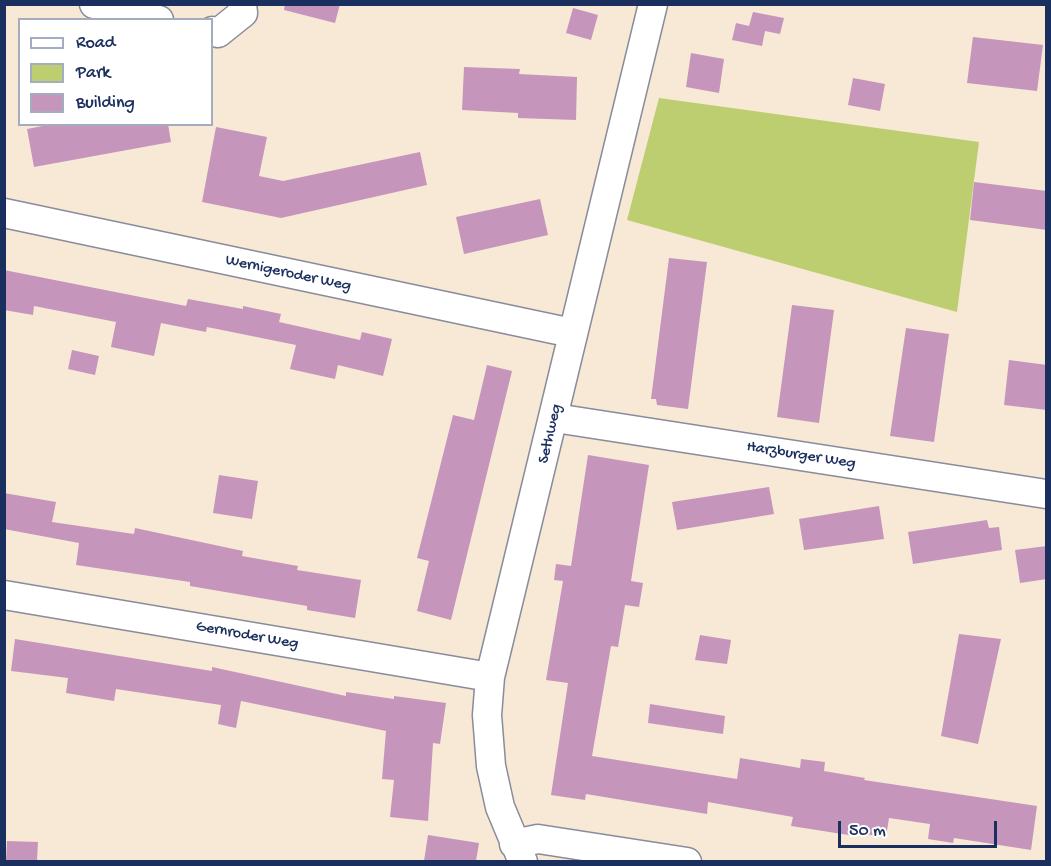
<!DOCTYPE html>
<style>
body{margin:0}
#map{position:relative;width:1051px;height:866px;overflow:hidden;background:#f7e9d6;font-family:"Gochi Hand",sans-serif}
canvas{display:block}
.frame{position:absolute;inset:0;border:6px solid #1b2f5e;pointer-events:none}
.legend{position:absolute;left:18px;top:18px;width:195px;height:108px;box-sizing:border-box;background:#fff;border:2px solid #a4acbf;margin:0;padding:8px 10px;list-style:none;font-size:18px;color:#1b2f5e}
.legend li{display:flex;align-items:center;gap:12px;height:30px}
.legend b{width:30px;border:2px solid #a4acbf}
.scale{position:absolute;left:838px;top:821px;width:159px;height:27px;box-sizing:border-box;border:3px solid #1b2f5e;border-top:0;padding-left:8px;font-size:18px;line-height:21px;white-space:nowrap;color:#1b2f5e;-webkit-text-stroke:4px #fff;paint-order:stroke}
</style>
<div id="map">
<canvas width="1051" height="866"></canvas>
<div class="frame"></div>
<ul class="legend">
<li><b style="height:8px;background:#fff"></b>Road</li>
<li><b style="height:16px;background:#bdce70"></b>Park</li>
<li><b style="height:16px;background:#c695bc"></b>Building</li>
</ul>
<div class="scale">50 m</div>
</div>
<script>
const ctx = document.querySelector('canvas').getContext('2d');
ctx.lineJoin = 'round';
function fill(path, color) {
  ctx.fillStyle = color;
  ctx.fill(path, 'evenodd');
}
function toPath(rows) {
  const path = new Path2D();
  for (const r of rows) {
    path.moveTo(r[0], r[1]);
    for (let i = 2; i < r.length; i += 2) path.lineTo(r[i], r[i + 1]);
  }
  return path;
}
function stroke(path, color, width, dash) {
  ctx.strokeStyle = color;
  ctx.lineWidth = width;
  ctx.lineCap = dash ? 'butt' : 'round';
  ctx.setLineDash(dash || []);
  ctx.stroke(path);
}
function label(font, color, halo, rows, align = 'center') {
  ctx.font = font + ' "Gochi Hand",sans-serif';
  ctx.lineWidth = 6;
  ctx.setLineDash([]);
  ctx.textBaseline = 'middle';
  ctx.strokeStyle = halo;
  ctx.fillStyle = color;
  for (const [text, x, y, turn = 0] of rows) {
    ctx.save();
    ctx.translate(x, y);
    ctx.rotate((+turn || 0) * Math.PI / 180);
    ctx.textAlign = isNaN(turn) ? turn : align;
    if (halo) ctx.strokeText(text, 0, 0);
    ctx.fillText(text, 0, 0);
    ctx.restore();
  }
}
const green = toPath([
 [659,98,979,142,957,312,627,220]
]);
const building = toPath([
 [285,4,340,4,335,23,284,10],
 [573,8,598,15,591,40,566,33],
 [753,12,784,18,780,34,765,31,762,46,732,40,736,23,749,26],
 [973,37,1043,45,1037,91,967,83],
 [691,53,724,59,719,93,686,87],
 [464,67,520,69,519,74,577,77,576,120,518,118,518,113,462,110],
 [853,78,885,84,880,111,848,105],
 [53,124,168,124,171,142,34,167,27,129],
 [216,127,267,137,259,176,283,181,420,152,427,185,281,218,202,202],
 [974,182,1047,191,1047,230,970,220],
 [540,199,548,235,464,254,456,217],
 [669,258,707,262,688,409,657,405,656,399,651,399],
 [4,270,186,306,188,299,243,309,243,306,281,314,279,322,360,340,362,332,392,339,383,376,338,365,335,379,290,369,296,345,207,327,206,332,161,323,154,356,111,347,116,322,34,306,33,315,4,310],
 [792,305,834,310,819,423,777,417],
 [906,328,949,334,934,442,890,436],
 [72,350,99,356,95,375,68,369],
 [1009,360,1047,365,1047,410,1004,405],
 [487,365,512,371,451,620,417,611,429,561,417,558,453,415,474,420],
 [588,455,649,465,631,581,643,583,639,607,625,605,618,647,611,646,592,756,737,779,740,758,800,768,801,759,825,762,824,771,865,778,864,780,1037,806,1031,850,954,838,953,843,928,839,930,824,889,818,886,837,856,833,855,836,791,826,793,817,708,802,707,814,586,794,585,800,551,795,568,683,546,680,563,581,554,580,556,564,571,566],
 [219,475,258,481,252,519,213,513],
 [769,487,774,514,677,530,672,502],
 [4,493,56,502,52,522,134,534,135,528,243,551,242,556,298,566,297,570,361,580,355,618,307,610,307,606,190,586,190,582,76,565,79,543,4,529],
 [879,506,884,539,804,550,799,519],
 [987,520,989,528,999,527,1002,550,913,564,908,532],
 [1047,546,1047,579,1020,583,1015,550],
 [959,634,1001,639,978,744,941,736],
 [700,635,731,640,727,664,695,660],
 [15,639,212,671,212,667,346,696,346,692,394,699,394,696,446,703,440,744,433,743,428,821,390,817,394,780,382,779,386,731,241,701,236,728,218,724,221,705,116,689,114,701,66,693,68,678,11,671],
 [650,704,725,716,723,734,648,723],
 [428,835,479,843,476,861,424,861],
 [7,841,38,842,37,861,6,861]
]);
const minor = toPath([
 [94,4,159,20],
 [212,31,218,33,243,13,242,4],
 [4,213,572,333],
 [555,418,1046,494],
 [4,595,490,677],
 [514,844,538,839,687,862],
 [523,862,500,807,491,766,487,715,490,677,653,4]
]);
const streetNames = [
 ["Wernigeroder Weg",288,274,12],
 ["Sethweg",551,434,-77],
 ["Harzburger Weg",801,456,9],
 ["Gernroder Weg",247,636,10]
];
fill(green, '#bdce70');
fill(building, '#c695bc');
stroke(minor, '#898c9a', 31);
stroke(minor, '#fff', 28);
label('16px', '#1b2f5e', '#fff', streetNames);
</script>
